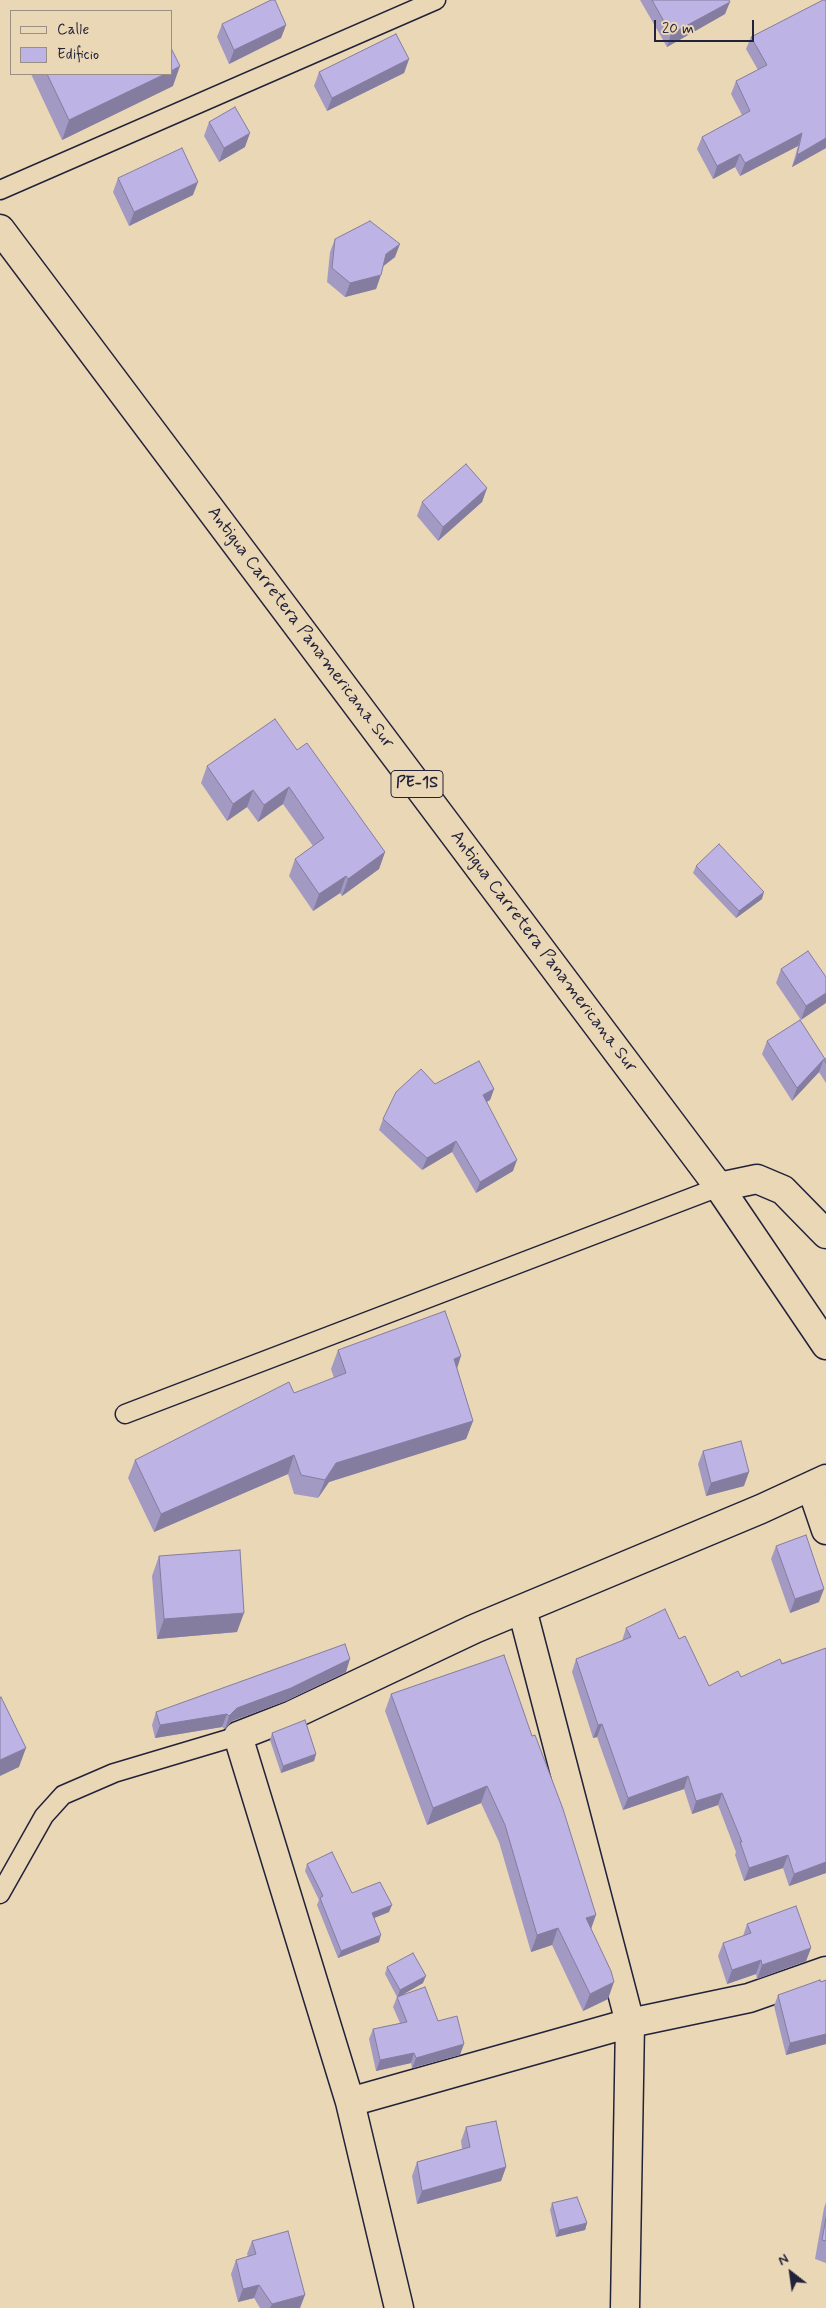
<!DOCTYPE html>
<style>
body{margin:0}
#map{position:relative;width:826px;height:2308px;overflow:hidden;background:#ead7b5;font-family:Mynerve,sans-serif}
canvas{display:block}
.legend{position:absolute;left:10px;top:10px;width:162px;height:65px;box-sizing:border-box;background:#ead7b5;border:1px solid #9a8f84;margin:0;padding:6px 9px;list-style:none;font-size:15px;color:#22223b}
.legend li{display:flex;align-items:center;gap:10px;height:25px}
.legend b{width:25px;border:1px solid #9a8f84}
.north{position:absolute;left:766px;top:2248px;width:50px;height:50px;-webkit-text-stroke:4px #ead7b5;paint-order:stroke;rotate:330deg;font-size:14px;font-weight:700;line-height:20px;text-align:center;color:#22223b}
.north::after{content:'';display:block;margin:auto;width:18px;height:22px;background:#22223b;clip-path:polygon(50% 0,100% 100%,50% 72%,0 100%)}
.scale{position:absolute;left:654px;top:20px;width:100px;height:22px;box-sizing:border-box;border:2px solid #22223b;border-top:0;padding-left:6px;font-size:15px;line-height:18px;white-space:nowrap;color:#22223b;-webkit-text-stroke:4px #ead7b5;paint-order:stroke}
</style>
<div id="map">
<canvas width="826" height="2308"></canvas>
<ul class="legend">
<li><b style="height:6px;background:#ead7b5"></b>Calle</li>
<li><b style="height:14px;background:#bdb3e4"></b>Edificio</li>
</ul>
<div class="north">N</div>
<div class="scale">20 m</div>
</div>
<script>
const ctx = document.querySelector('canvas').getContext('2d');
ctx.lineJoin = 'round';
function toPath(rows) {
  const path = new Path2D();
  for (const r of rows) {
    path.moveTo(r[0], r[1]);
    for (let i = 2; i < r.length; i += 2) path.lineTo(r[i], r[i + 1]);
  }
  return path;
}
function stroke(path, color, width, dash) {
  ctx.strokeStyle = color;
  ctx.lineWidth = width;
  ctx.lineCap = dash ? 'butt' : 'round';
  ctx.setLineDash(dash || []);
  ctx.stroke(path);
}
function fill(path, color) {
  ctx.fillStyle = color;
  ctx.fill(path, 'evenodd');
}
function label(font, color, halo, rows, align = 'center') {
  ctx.font = font + ' Mynerve,sans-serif';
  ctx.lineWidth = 4.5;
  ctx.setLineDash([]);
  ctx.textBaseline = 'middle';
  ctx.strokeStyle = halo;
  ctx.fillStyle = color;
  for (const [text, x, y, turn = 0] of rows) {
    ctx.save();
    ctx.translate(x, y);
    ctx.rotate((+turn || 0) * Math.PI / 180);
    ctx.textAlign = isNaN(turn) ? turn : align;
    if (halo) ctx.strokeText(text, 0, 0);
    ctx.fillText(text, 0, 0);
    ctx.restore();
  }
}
const service = toPath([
 [0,190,436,0],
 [125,1414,719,1187],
 [0,1894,44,1816,63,1795,114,1773,238,1736]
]);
const minor = toPath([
 [719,1187,757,1179,783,1190,826,1234],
 [811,1486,826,1530],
 [522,1609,630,2023,625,2308],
 [350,2102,630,2023,749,1998,826,1971],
 [399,2308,350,2102,238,1736,292,1715,474,1629,761,1509,826,1479]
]);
const trunk = toPath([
 [0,229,719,1187,826,1345]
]);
const wall = toPath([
 [640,0,729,0,725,14,667,47],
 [826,2,826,148,792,167,798,146,740,176,735,167,713,179,697,149,702,137,742,115,731,94,736,81,758,70,746,49,751,37],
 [222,24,286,25,281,38,229,64,217,37],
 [409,59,404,73,327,111,314,86,319,72],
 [31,74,171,74,173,86,62,140],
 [209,122,245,147,219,162,204,136],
 [118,178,193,195,129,226,113,192],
 [335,239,395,257,383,266,376,289,345,297,327,282,330,252],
 [487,488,482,502,438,541,417,516,422,502],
 [297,750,385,852,379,869,342,896,340,893,313,911,289,876,295,859,313,846,283,804,258,822,247,807,227,821,201,783,207,766],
 [696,866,762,899,736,918,693,873],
 [781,969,826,977,801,1020,776,983],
 [767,1041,825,1059,826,1058,826,1083,819,1072,792,1101,762,1054],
 [435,1084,494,1089,490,1100,487,1102,513,1171,476,1193,452,1152,422,1170,379,1130,383,1119],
 [338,1350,457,1368,473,1421,466,1439,329,1482,318,1498,294,1494,288,1474,154,1532,128,1478,135,1460,294,1393,334,1378,331,1369],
 [703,1451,744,1486,706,1496,698,1464],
 [776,1546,819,1602,790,1613,771,1559],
 [159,1556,237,1632,157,1639,152,1576],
 [626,1628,679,1639,709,1686,741,1677,826,1648,826,1873,789,1886,783,1868,744,1881,735,1855,736,1852,718,1805,692,1814,684,1789,623,1810,597,1737,593,1738,572,1672,576,1659,622,1641],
 [504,1655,591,1929,608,1999,583,2011,552,1945,531,1952,499,1842,481,1803,427,1825,385,1711,391,1694],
 [346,1672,286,1701,232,1721,225,1729,222,1727,155,1738,152,1725,156,1712],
 [272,1733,316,1754,314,1761,281,1773,270,1740],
 [307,1864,352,1893,389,1912,374,1918,379,1942,338,1958,317,1905,319,1900,305,1871],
 [747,1924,811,1948,806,1961,757,1979,756,1974,727,1984,718,1956,723,1943,743,1936],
 [387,1967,423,1983,403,1994,438,2021,460,2055,412,2068,411,2063,376,2071,369,2039,373,2029,400,2023,393,2007,397,1997,385,1974],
 [826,1980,826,2044,786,2055,774,2006,778,1995],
 [466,2127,506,2167,501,2181,417,2204,412,2176,417,2162,462,2149,461,2141],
 [826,2202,826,2263,815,2259,824,2208],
 [552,2203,587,2223,585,2230,556,2237,550,2210],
 [252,2241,300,2308,260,2308,254,2298,238,2302,231,2274,236,2260,248,2257,247,2254]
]);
const shadedWall = toPath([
 [730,2,725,14,667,47,671,34],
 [286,25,281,38,229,64,234,50],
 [409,59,404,73,327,111,332,98],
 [180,66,173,86,62,140,69,120,165,74,171,74,171,71],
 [250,133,245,147,219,162,224,148],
 [802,133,798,146,740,176,745,163],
 [826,138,826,148,792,167,797,155],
 [740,154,735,167,713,179,717,166],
 [198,182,193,195,129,226,134,212],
 [400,244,395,257,381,268,386,254],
 [381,275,376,289,345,297,350,283],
 [487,488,482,502,438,541,443,527],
 [289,787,283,804,258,822,264,805],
 [253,790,247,807,227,821,233,804],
 [385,852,379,869,342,896,348,879],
 [346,876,340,893,313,911,319,894],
 [764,892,762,899,736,918,739,911],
 [826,993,826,1003,801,1020,806,1006],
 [824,1059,819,1072,792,1101,797,1088],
 [494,1089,490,1100,479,1106,483,1095],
 [456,1141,452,1152,422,1170,427,1158],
 [517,1160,513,1171,476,1193,480,1182],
 [461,1356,455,1375,454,1359],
 [473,1421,466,1439,329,1482,318,1498,325,1480,336,1463],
 [294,1455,288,1474,154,1532,161,1514],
 [749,1472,744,1486,706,1496,711,1483],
 [824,1589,819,1602,790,1613,795,1599],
 [244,1613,237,1632,157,1639,164,1619],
 [350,1659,346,1672,286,1701,232,1721,225,1729,229,1716,237,1708],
 [227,1714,222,1727,155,1738,160,1725],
 [602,1724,597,1737,593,1738,598,1725],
 [26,1748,19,1767,0,1776,0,1760],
 [316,1754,314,1761,281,1773,283,1766],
 [688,1776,684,1789,623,1810,628,1798],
 [487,1786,481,1803,427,1825,433,1808],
 [722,1793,718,1805,692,1814,696,1801],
 [788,1855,783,1868,744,1881,749,1868],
 [826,1862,826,1873,789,1886,794,1874],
 [392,1905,389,1912,369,1920,372,1913],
 [596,1915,590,1932,586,1918],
 [558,1928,552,1945,531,1952,537,1935],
 [381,1935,379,1942,338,1958,341,1951],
 [811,1948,806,1961,757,1979,762,1965],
 [761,1960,756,1974,727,1984,732,1970],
 [426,1976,423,1983,397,1998,400,1990],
 [614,1982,608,1999,583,2011,590,1994],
 [826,2034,826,2044,786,2055,790,2043],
 [464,2044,460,2055,412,2068,416,2058],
 [414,2053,411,2063,376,2071,380,2060],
 [506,2167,501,2181,417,2204,422,2191],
 [587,2223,585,2230,556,2237,559,2230],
 [259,2285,254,2298,238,2302,243,2289],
 [305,2295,300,2308,270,2308,272,2304]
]);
const building = toPath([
 [271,0,275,0,286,25,234,50,222,24,271,0],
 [652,0,729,0,730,2,671,34,652,0],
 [823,0,825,0,826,2,826,138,797,155,802,133,745,163,740,154,717,166,702,137,750,111,736,81,767,65,751,37,823,0],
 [396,34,409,59,332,98,319,72,396,34],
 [171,48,180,66,171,71,171,48],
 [47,74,165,74,69,120,47,74],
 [235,107,250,133,224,148,209,122,235,107],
 [182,148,198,182,134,212,118,178,182,148],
 [370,221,400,244,386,254,381,275,350,283,332,268,335,239,370,221],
 [466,464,487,488,443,527,422,502,466,464],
 [275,719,297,750,307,743,385,852,348,879,346,876,319,894,295,859,324,838,289,787,264,805,253,790,233,804,207,766,275,719],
 [719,844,764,892,739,911,696,866,719,844],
 [808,951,826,977,826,993,806,1006,781,969,808,951],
 [800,1020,825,1059,826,1058,826,1063,824,1059,797,1088,767,1041,800,1020],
 [479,1061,494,1089,483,1095,517,1160,480,1182,456,1141,427,1158,383,1119,396,1092,421,1069,435,1084,479,1061],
 [445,1311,461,1356,454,1359,473,1421,336,1463,325,1480,301,1475,294,1455,161,1514,135,1460,289,1382,294,1393,346,1373,338,1350,445,1311],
 [741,1441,749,1472,711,1483,703,1451,741,1441],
 [806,1535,824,1589,795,1599,776,1546,806,1535],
 [240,1550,244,1613,164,1619,159,1556,240,1550],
 [665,1609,679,1639,685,1636,709,1686,738,1671,741,1677,780,1659,782,1664,826,1648,826,1862,794,1874,788,1855,749,1868,740,1842,742,1842,722,1793,696,1801,688,1776,628,1798,602,1724,598,1725,576,1659,631,1637,626,1628,665,1609],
 [345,1644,350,1659,291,1688,237,1708,229,1716,227,1714,160,1725,156,1712,345,1644],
 [504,1655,532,1736,535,1735,563,1809,596,1915,586,1918,611,1971,614,1982,590,1994,558,1928,537,1935,505,1825,487,1786,433,1808,391,1694,504,1655],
 [1,1697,26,1748,0,1760,0,1698,1,1697],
 [305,1720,316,1754,283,1766,272,1733,305,1720],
 [332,1852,352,1893,380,1882,392,1905,372,1913,381,1935,341,1951,320,1898,323,1896,307,1864,332,1852],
 [796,1906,811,1948,762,1965,761,1960,732,1970,723,1943,751,1933,747,1924,796,1906],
 [413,1953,426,1976,400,1990,387,1967,413,1953],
 [820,1980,821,1982,826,1980,826,2034,790,2043,778,1995,820,1980],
 [425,1987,438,2021,457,2016,464,2044,416,2058,414,2053,380,2060,373,2029,407,2022,397,1997,425,1987],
 [496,2121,506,2167,422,2191,417,2162,470,2147,466,2127,496,2121],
 [577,2197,587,2223,559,2230,552,2203,577,2197],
 [826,2218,826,2241,822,2240,826,2218],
 [288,2231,305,2295,272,2304,259,2285,243,2289,236,2260,256,2254,252,2241,288,2231]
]);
const shields = [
 [417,784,52]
];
const shieldNames = [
 ["PE-1S",417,784]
];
const streetNames = [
 ["Antigua Carretera Panamericana Sur",300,628,53],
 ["Antigua Carretera Panamericana Sur",543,952,53]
];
stroke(service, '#22223b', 21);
stroke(minor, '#22223b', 31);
stroke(trunk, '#22223b', 31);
stroke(service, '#ead7b5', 18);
stroke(minor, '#ead7b5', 28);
stroke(trunk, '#ead7b5', 28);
fill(wall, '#a39ac4');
fill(shadedWall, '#847da0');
fill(building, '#bdb3e4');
stroke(building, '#847da0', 1);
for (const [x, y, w] of shields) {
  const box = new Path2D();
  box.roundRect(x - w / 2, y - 13.5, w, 27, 4);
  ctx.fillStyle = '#ead7b5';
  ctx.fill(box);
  stroke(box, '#22223b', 1);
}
label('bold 16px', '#22223b', null, shieldNames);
label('18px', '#22223b', '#ead7b5', streetNames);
</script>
